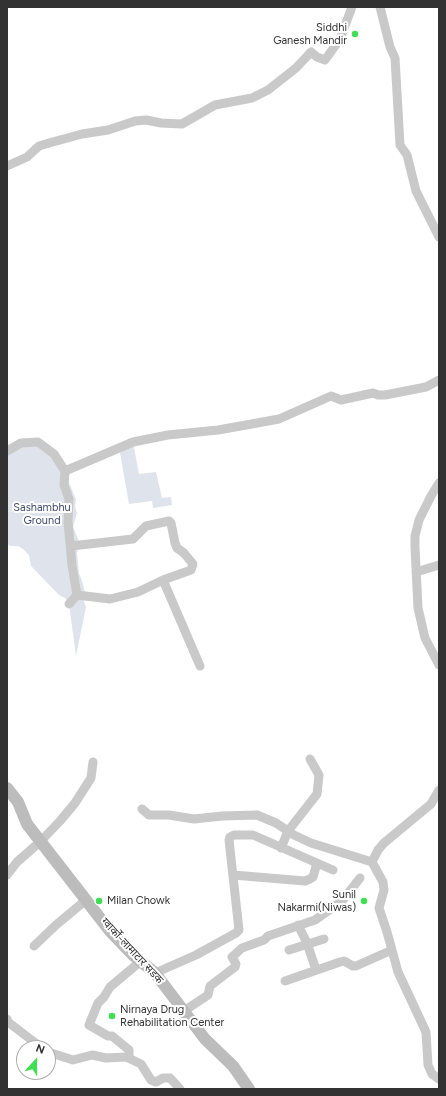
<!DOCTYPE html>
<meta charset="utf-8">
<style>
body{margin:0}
#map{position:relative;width:446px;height:1096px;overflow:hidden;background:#fff;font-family:Figtree,sans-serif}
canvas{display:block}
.frame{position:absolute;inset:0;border:8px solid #323232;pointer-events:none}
.north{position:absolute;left:16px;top:1040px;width:40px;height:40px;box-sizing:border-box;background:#fff;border:1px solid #adadad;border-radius:50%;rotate:21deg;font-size:11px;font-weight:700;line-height:16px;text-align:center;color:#323232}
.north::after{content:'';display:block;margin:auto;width:14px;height:18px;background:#3fdf54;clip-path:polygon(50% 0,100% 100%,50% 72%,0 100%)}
</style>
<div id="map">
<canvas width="446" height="1096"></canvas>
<div class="frame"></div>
<div class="north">N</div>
</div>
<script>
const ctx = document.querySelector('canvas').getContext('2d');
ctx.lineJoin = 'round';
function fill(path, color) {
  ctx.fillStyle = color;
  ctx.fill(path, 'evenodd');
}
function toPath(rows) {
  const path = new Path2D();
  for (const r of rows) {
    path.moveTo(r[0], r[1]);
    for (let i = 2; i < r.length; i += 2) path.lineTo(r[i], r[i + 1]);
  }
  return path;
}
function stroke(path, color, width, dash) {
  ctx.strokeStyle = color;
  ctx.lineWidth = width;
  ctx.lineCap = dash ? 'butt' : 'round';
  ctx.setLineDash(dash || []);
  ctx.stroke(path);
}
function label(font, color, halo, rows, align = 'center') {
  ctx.font = font + ' Figtree,"Noto Sans Devanagari",sans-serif';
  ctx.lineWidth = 4;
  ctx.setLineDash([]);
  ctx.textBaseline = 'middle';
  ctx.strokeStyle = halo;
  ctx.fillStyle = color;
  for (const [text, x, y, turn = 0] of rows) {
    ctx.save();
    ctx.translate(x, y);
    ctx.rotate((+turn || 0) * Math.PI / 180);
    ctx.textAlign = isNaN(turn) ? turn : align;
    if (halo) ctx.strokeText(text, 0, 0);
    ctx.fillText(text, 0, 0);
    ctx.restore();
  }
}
const green = toPath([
 [38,442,63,467,76,500,75,506,77,513,73,527,80,544,77,553,79,573,83,584,85,593,84,602,86,607,76,656,69,604,65,598,59,595,31,566,29,555,23,549,18,546,10,546,7,544,7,451],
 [133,442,139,474,156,472,162,498,171,497,172,505,153,508,152,501,129,504,119,447]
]);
const street = toPath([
 [380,7,390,47,395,58,400,145,407,155,416,191,439,237],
 [7,166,27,157,39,146,49,143,82,134,108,130,135,121,146,120,161,123,182,124,215,105,252,98,268,90,296,68,311,52,317,57,325,60,340,39,352,7],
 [7,451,21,443,38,442,54,454,65,471,133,442,168,435,218,430,246,425,279,419,331,396,341,400,373,393,378,395,385,395,426,387,439,380],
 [65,471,64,485,69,499,68,522,72,565,77,595,69,604],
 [439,483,431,496,419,520,415,536,415,547,418,608,425,638,439,665],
 [71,546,133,539,146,526,169,521,171,523,175,543,177,548,184,553,193,564,191,570,163,580,138,592,110,599,77,595],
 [416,572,439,565],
 [163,580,200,666],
 [439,790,431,804,384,843,378,850,372,862,383,882,384,890,379,908,387,932,398,972,426,1032,428,1065,432,1074,439,1079],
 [142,809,149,815,169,815,194,819,222,816,257,815,276,823,294,835,311,843,372,862],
 [281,848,288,831,317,794,319,775,310,759],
 [7,875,17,862,41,841,60,821,75,803,91,778,93,762],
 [233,875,305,881,310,879,313,877,317,863],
 [298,925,307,943,316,970],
 [34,946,56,925,86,900],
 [289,950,324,939],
 [155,973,196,955,236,933,239,930,229,840,230,837,234,835,253,835,333,870],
 [285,981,340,962,344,961,353,966,356,966,392,950],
 [184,1011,208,995,210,986,235,967,236,964,232,957,242,948,264,940,268,936,315,920,342,901,360,878],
 [7,1019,8,1022,42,1048],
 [48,1052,73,1060,92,1055,106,1058,126,1057,141,1064,151,1080,156,1082,163,1078,170,1078,180,1089],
 [129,1058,129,1050,112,1036,108,1036,89,1025,98,1003,104,997,110,987,141,961]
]);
const secondary = toPath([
 [7,788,18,802,27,824,110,931,133,955,155,973,205,1039,233,1066,249,1089]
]);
const markers = [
 [355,34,4,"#3fdf54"],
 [99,901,4,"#3fdf54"],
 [364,901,4,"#3fdf54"],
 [112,1016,4,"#3fdf54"]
];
const poiNames = [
 ["Siddhi",347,28],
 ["Ganesh Mandir",347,41],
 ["Sunil",356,895],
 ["Nakarmi(Niwas)",356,908],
 ["Milan Chowk",107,901,"left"],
 ["Nirnaya Drug",120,1010,"left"],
 ["Rehabilitation Center",120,1023,"left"]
];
const parkNames = [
 ["Sashambhu",42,508],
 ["Ground",42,521]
];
const streetNames = [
 ["ग्वार्को-लामाटार सडक",132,951,47]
];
fill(green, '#dfe3eb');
stroke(street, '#c9c9c9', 9);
stroke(secondary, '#bcbcbc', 12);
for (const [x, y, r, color] of markers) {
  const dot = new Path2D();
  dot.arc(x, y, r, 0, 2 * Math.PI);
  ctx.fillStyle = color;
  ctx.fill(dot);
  stroke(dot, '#fff', 1.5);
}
label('11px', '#323232', '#fff', poiNames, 'right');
label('11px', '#404c6d', '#fff', parkNames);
label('11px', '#323232', '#fff', streetNames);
</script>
